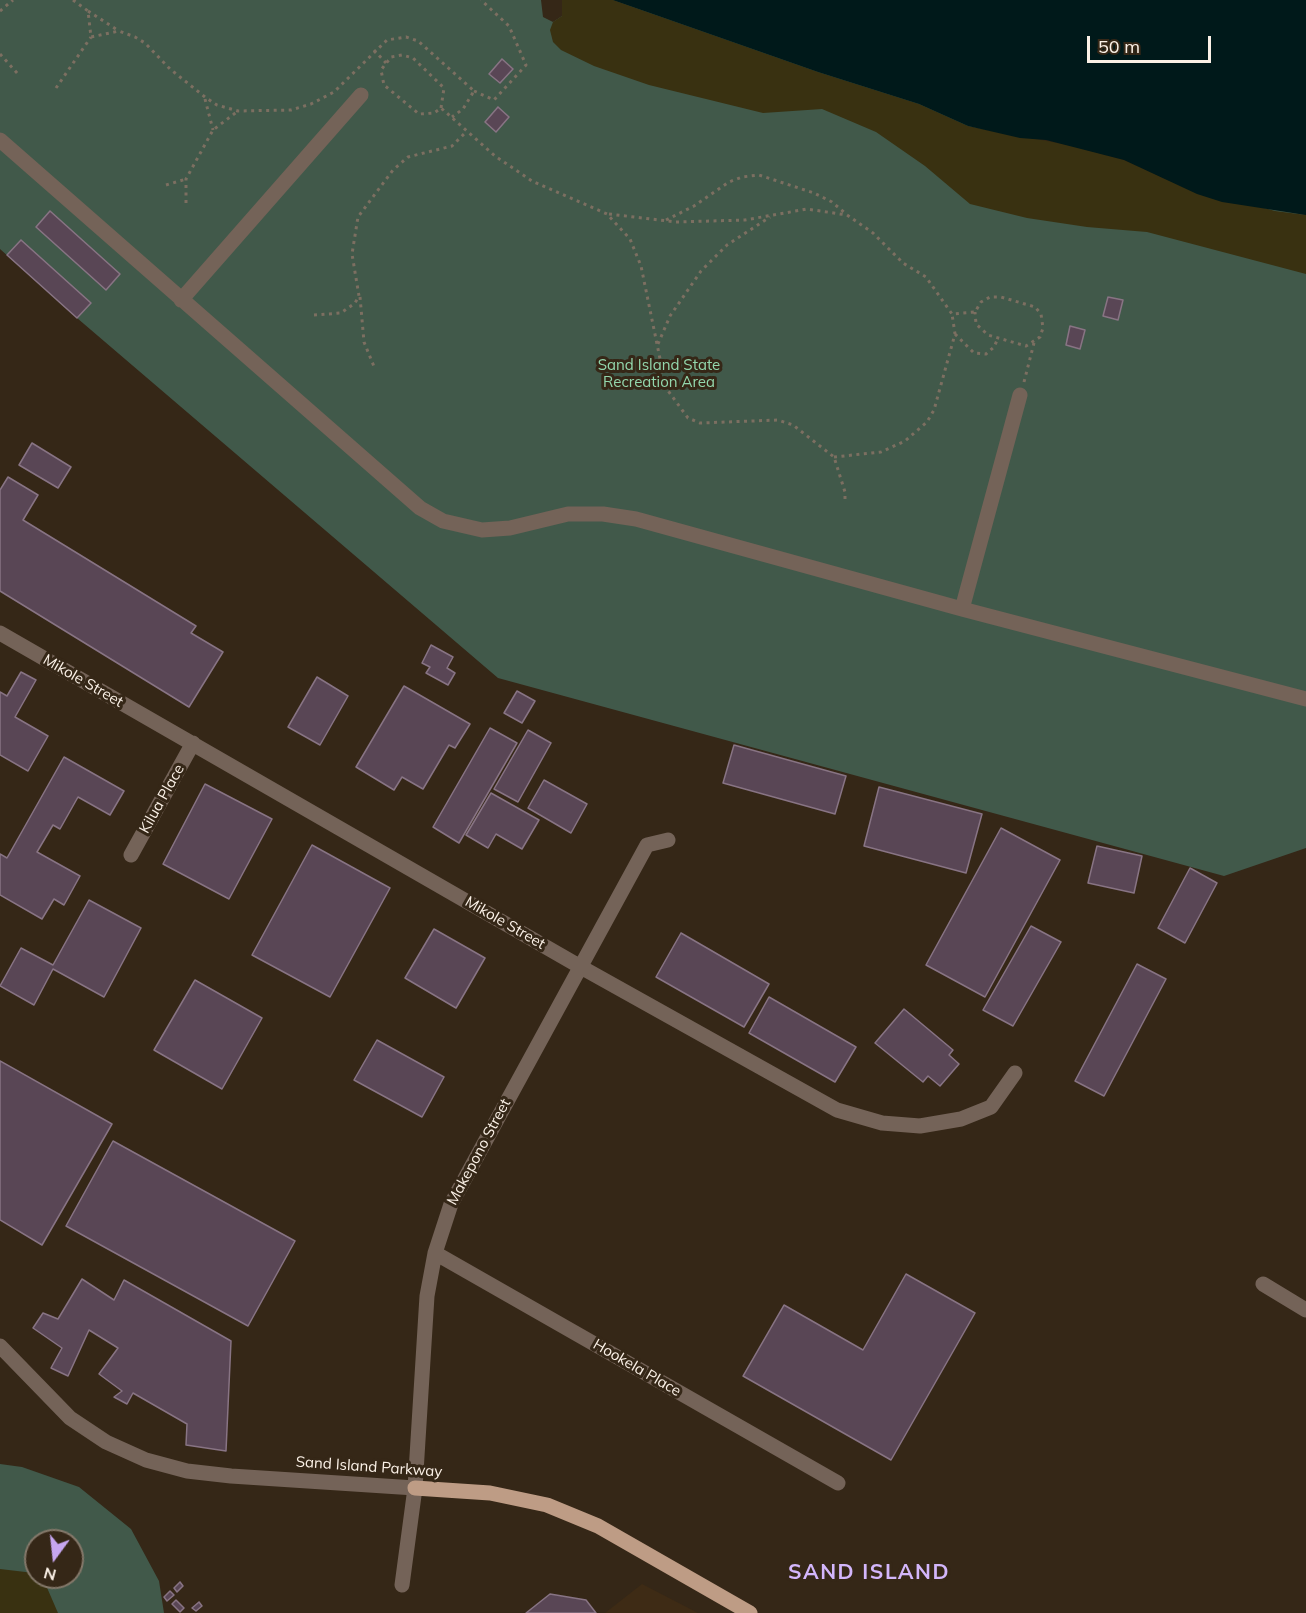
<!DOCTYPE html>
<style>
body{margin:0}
#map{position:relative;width:1306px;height:1613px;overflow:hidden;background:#352717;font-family:Mulish,sans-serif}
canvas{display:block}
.north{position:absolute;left:24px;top:1529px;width:60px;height:60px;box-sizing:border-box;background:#352717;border:2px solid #84786a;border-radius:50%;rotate:195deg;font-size:16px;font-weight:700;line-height:24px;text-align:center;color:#fbf1e7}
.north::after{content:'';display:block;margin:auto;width:21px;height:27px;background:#c6a6f0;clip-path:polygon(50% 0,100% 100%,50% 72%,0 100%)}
.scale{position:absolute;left:1087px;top:36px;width:124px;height:27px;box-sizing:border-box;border:3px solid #fbf1e7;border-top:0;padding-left:8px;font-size:18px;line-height:21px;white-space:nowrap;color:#fbf1e7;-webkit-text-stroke:4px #352717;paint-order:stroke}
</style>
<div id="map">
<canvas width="1306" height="1613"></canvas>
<div class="north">N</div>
<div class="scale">50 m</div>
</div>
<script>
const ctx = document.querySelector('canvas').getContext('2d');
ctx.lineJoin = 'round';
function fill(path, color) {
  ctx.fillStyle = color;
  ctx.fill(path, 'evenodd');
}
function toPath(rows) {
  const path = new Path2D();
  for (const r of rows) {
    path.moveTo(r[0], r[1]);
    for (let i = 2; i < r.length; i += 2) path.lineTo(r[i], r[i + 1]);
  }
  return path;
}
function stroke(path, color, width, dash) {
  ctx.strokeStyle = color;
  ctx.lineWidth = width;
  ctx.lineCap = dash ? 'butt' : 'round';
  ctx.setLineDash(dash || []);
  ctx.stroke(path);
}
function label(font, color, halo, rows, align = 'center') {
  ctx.font = font + ' Mulish,sans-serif';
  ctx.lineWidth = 6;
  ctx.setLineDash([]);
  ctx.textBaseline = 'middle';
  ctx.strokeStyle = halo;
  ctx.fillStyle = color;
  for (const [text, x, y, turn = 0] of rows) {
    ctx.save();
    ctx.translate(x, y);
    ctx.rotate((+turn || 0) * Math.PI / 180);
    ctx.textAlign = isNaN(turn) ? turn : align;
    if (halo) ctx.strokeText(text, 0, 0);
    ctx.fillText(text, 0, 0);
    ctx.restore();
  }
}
const built = toPath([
 [642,1584,698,1613,605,1613]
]);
const green = toPath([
 [0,0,541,0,543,17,553,22,562,16,562,0,613,0,1197,194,1306,215,1306,848,1224,876,498,678,77,318,0,249],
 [0,1464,22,1467,79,1487,131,1529,159,1581,164,1613,0,1613],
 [36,1541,72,1541,72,1577,36,1577]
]);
const sand = toPath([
 [562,0,613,0,818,72,919,104,968,126,1073,146,1124,160,1173,182,1275,211,1306,215,1306,274,1147,232,1087,227,1027,218,970,204,925,166,876,132,822,109,763,113,649,85,594,66,561,50,553,42,550,30,553,22,562,16],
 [0,1569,34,1573,45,1583,58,1613,0,1613]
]);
const water = toPath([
 [613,0,1306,0,1306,215,1222,202,1197,194,1124,160,1046,140,1020,138,968,126,919,104,818,72]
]);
const building = toPath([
 [502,59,513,69,500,83,489,74,502,59],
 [498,107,509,117,496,132,485,122,498,107],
 [50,211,120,274,106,290,36,227,50,211],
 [21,240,91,303,77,318,7,255,21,240],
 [1108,297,1123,300,1118,320,1103,316,1108,297],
 [1070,326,1085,330,1080,349,1066,345,1070,326],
 [32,443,71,467,58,488,19,465,32,443],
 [8,477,38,495,23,520,196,626,191,633,223,652,189,707,0,591,0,490,8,477],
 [431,645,453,657,447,668,455,673,448,685,426,673,430,667,422,663,431,645],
 [21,672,36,680,15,717,48,736,28,771,0,755,0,692,7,696,21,672],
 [317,677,348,696,320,745,288,727,317,677],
 [404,686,470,724,455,748,449,745,423,789,402,777,394,790,356,767,404,686],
 [517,691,535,701,522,723,504,713,517,691],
 [490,728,517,743,459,843,433,827,490,728],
 [528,730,551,743,518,802,494,789,528,730],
 [734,745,846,776,835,814,723,783,734,745],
 [64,757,124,791,110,815,78,797,60,829,53,825,37,852,80,876,64,905,54,899,42,919,0,895,0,854,7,858,64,757],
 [544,780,587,804,571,833,528,808,544,780],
 [205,784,272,819,229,899,163,864,205,784],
 [879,787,982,814,966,873,864,846,879,787],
 [491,793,539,820,522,849,496,834,488,848,466,835,491,793],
 [1001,828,1060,860,985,997,926,965,1001,828],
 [312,845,390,888,330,997,252,955,312,845],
 [1097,846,1142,856,1134,893,1088,883,1097,846],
 [1190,868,1217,883,1185,943,1158,928,1190,868],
 [89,900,141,928,104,997,53,969,34,1005,0,986,21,948,53,965,89,900],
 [1031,926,1061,942,1013,1026,983,1010,1031,926],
 [434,929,485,958,456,1008,405,978,434,929],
 [681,933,769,984,744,1027,656,977,681,933],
 [1137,964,1166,979,1104,1096,1075,1081,1137,964],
 [195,980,262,1018,222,1089,154,1050,195,980],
 [769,997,856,1047,835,1082,749,1033,769,997],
 [904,1009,953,1050,949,1055,959,1064,940,1086,928,1076,923,1082,875,1043,904,1009],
 [377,1040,444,1077,422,1117,354,1080,377,1040],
 [0,1061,112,1124,42,1245,0,1220,0,1061],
 [113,1141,295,1241,248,1326,66,1226,113,1141],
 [906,1274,975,1313,891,1460,743,1376,784,1305,863,1350,906,1274],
 [82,1279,114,1300,124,1280,231,1341,226,1451,186,1445,187,1424,133,1393,127,1404,114,1397,122,1391,99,1374,118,1348,89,1330,68,1376,51,1368,62,1348,33,1328,43,1313,58,1319,82,1279],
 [180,1582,183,1586,177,1592,174,1588,180,1582],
 [170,1591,174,1595,167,1601,164,1597,170,1591],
 [550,1594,586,1600,596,1613,526,1613,550,1594],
 [176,1600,184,1608,180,1612,172,1604,176,1600],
 [199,1602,202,1606,196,1611,192,1608,199,1602]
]);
const path = toPath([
 [73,0,88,11,91,37,119,31,135,37,145,43,170,69,205,97,217,105,238,111,291,110,311,104,334,92,387,40,406,37,418,41,474,91,463,109,452,117],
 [0,11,13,0],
 [88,11,119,31],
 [374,50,386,63],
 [0,54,18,74],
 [56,88,91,37],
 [474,91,494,100,526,65,509,26,481,0],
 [205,99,213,130],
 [441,108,444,88,413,58,402,55,391,57,381,70,384,85,419,114,434,113,441,108,495,156,532,181,607,214,630,239,641,266,666,388,688,418,700,423,778,420,793,425,834,457,845,492,845,502],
 [166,185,186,179],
 [186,203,186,179,213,130,238,111],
 [609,214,676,222,745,220,807,209,847,215,873,233,903,263,926,277,952,314,975,312,981,302,990,297,1001,297,1035,307,1041,314,1043,328,1040,337,1026,346,988,335,976,324,975,312],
 [666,220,694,206,729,182,742,177,759,175,814,193,832,202,845,213],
 [360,297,364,342,375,369],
 [314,315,341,313,355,303,359,296,352,254,358,217,393,170,408,157,452,146,466,132],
 [955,334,974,353,986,354,994,347,998,338],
 [658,344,670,316,701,271,727,245,770,217],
 [1024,382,1034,343],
 [834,457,881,452,905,441,927,422,934,410,955,334,952,314]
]);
const minor = toPath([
 [0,140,420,508,443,521,482,530,510,528,568,514,603,514,636,519,962,609,1306,699],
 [181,300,361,95],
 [962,609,1020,395],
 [0,633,579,966,837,1110,882,1123,920,1126,961,1119,991,1107,1015,1073],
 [131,855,193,743],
 [435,1253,838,1483],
 [1263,1284,1306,1310],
 [0,1346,70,1418,106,1442,146,1460,187,1471,231,1476,415,1488],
 [402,1585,415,1488,427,1296,435,1253,451,1204,647,845,668,840]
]);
const major = toPath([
 [415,1488,490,1493,547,1505,598,1526,750,1613]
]);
const parkNames = [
 ["Sand Island State",659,365],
 ["Recreation Area",659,382]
];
const streetNames = [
 ["Mikole Street",83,681,30],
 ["Kilua Place",162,799,-61],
 ["Mikole Street",505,923,30],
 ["Makepono Street",479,1152,-62],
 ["Hookela Place",637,1368,30],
 ["Sand Island Parkway",369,1467,4]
];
const districtNames = [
 ["SAND ISLAND",869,1573]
];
fill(built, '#3e2b15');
fill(green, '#41594a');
fill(sand, '#393111');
fill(water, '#00191a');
fill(building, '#594655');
stroke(building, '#887484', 1.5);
stroke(path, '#7c6f61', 3, [3, 4.5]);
stroke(minor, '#746358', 15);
stroke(major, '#be9c85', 15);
label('15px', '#93d7ad', '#352717', parkNames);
label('15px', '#fbf1e7', '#352717', streetNames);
ctx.letterSpacing = '1.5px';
label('bold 21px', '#d3b6fb', '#352717', districtNames);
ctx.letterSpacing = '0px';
</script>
